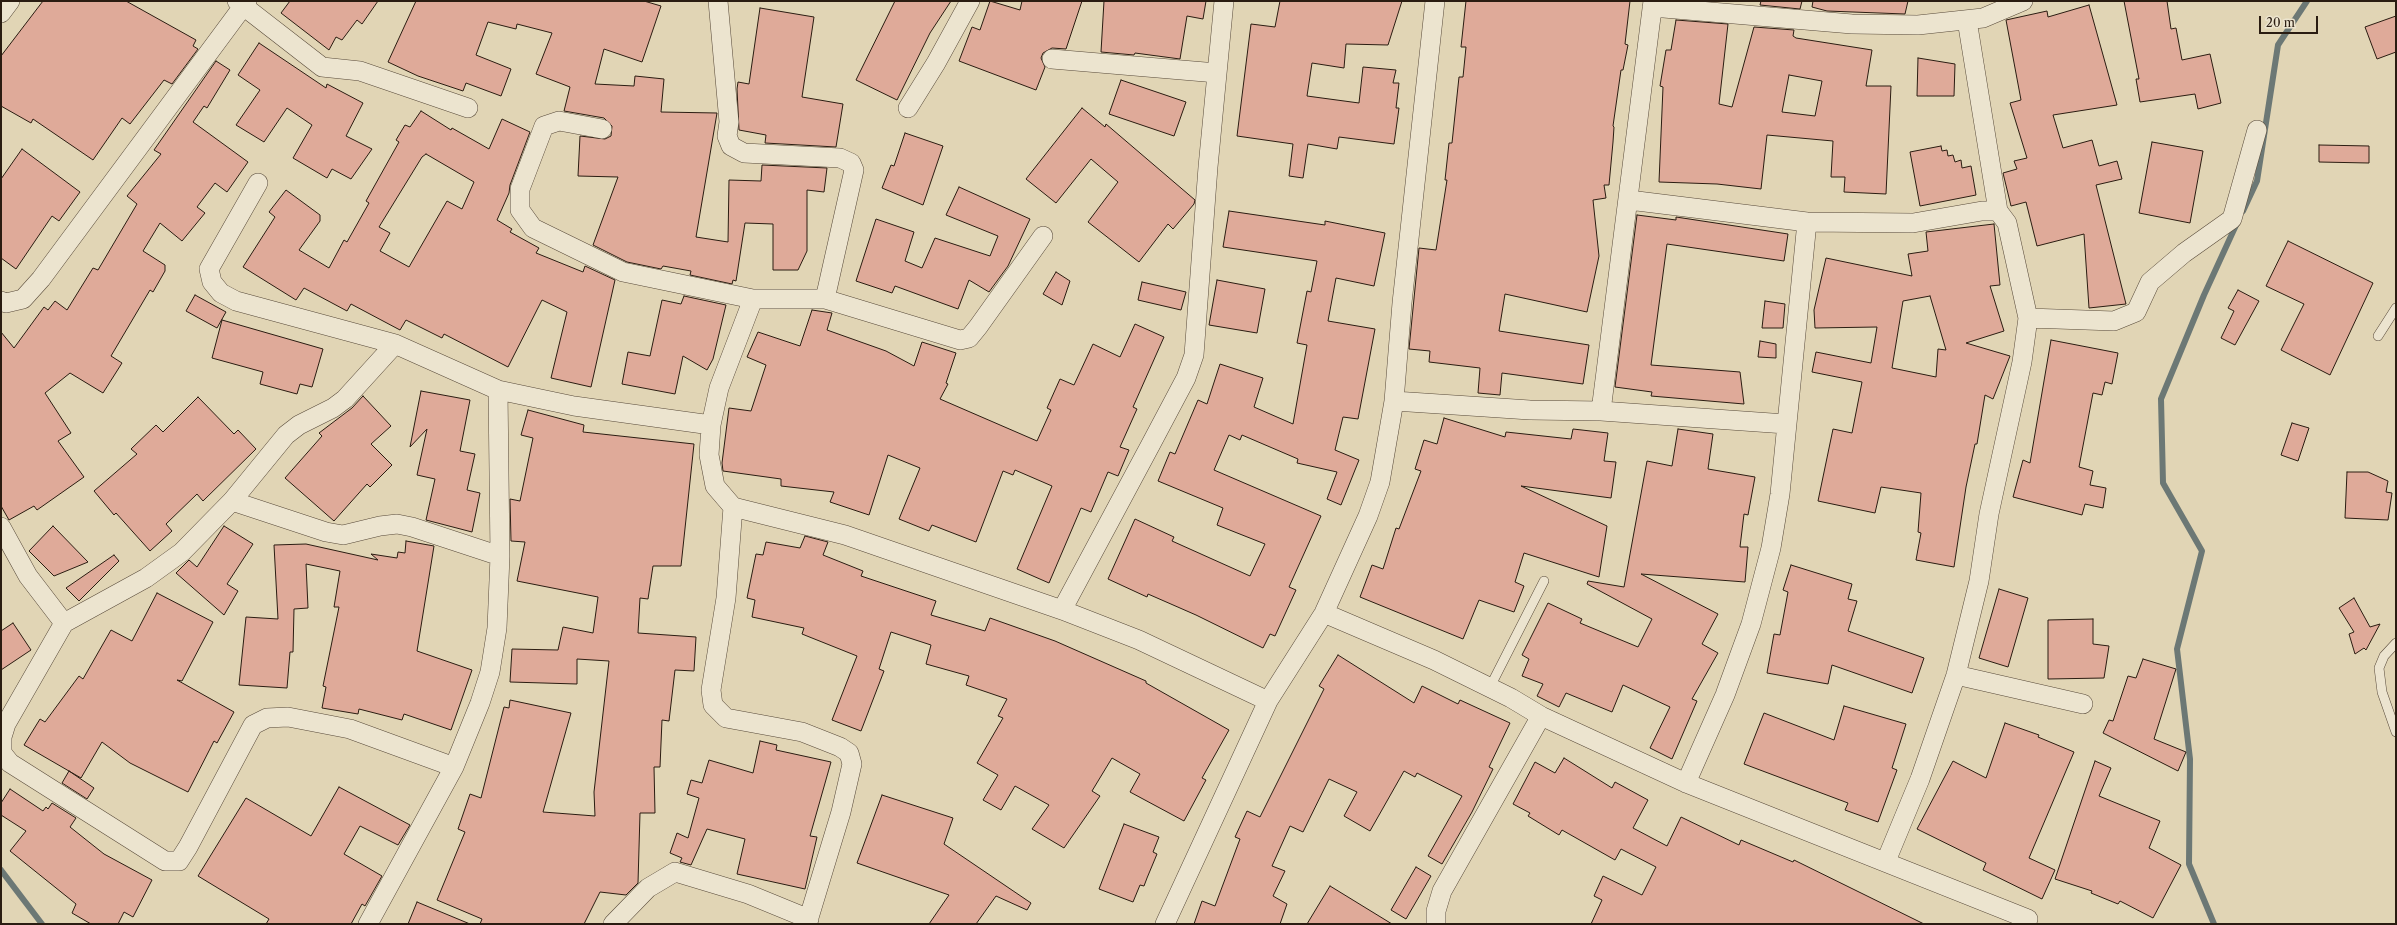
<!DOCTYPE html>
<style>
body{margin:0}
#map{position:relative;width:2397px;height:925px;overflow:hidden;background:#e1d5b5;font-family:"Libre Caslon Text",serif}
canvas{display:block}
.frame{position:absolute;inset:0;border:2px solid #2a1c11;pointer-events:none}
.scale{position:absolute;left:2259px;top:16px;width:59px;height:18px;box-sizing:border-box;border:2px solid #2a1c11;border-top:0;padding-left:5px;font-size:12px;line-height:14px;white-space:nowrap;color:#2a1c11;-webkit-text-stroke:3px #ece4cf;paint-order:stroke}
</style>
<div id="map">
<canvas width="2397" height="925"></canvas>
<div class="frame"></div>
<div class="scale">20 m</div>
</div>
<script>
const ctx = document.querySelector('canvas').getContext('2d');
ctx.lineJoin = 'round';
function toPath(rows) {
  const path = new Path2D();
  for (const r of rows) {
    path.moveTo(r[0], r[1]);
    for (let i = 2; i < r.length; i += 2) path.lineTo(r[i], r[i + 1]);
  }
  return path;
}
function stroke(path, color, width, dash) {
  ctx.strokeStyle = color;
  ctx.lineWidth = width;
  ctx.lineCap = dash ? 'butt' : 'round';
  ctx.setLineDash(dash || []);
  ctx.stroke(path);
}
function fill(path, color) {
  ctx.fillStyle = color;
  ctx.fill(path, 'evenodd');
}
const stream = toPath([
 [2243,211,2257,181,2278,45,2307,1],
 [1,870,42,924],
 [2214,924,2189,864,2190,759,2177,649,2202,551,2163,483,2161,399,2204,295,2237,223]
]);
const building = toPath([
 [43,1,126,1,196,40,193,46,198,49,172,84,164,80,130,124,122,118,93,160,33,119,31,123,1,106,1,56,43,1],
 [290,1,378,1,362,24,357,20,342,40,336,37,329,50,281,13,290,1],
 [416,1,644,1,661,6,642,62,604,49,595,84,634,86,635,76,664,79,661,112,717,113,696,237,728,242,729,180,761,181,762,165,827,168,824,192,807,190,807,251,798,270,773,270,773,224,745,223,736,281,733,280,732,284,690,275,691,271,663,266,661,269,627,262,593,245,618,177,578,176,580,136,605,139,611,136,612,126,604,118,564,111,570,87,536,74,552,33,517,24,516,29,488,22,476,55,511,69,501,96,466,83,463,91,418,76,388,62,416,1],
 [895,1,951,1,930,33,897,100,856,80,895,1],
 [990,1,1020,10,1022,1,1082,1,1066,49,1052,48,1043,53,1041,58,1045,67,1036,90,959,61,972,27,980,30,990,1],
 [1104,1,1206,1,1203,19,1187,16,1180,59,1135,53,1134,55,1101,52,1104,1],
 [1280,1,1402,1,1388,45,1346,44,1344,68,1312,63,1307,96,1359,103,1363,67,1396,70,1393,83,1399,83,1396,108,1399,108,1394,144,1339,137,1337,149,1308,144,1303,178,1289,176,1293,144,1237,136,1251,24,1275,27,1280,1],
 [1466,1,1630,1,1625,44,1628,45,1623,70,1621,70,1613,126,1614,127,1613,142,1609,185,1604,185,1606,198,1593,200,1599,256,1587,312,1505,294,1499,331,1589,345,1583,384,1502,373,1500,395,1478,393,1480,368,1429,362,1430,351,1409,349,1419,248,1436,250,1447,180,1445,180,1449,143,1452,143,1459,77,1463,77,1466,47,1461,47,1466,1],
 [1761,1,1802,1,1800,9,1760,5,1761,1],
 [1813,1,1908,1,1905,14,1827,11,1812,7,1813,1],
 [2124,1,2167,1,2171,29,2176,28,2182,60,2210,54,2221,103,2198,109,2195,94,2140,102,2136,79,2139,79,2124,1],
 [2089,5,2117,105,2053,115,2063,148,2092,140,2099,166,2117,161,2122,179,2096,185,2126,304,2089,308,2084,234,2037,246,2026,202,2011,206,2003,173,2017,169,2014,161,2027,158,2010,103,2021,100,2006,20,2047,11,2048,17,2089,5],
 [760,8,814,17,802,97,843,104,836,147,765,143,766,135,739,130,737,89,738,82,749,84,760,8],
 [2396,16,2396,52,2377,59,2365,27,2396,16],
 [1676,20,1728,24,1719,104,1732,107,1754,27,1794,30,1793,36,1796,38,1872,50,1866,86,1891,86,1886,194,1844,192,1845,177,1831,177,1833,141,1767,135,1761,189,1717,184,1659,182,1663,87,1660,86,1666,50,1671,50,1676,20],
 [1789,75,1822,81,1815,116,1782,112,1789,75],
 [259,43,326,88,327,84,363,103,346,136,372,149,351,179,332,169,327,178,293,158,312,125,287,108,264,142,236,125,260,90,238,75,259,43],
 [1918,58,1955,64,1954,96,1917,96,1918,58],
 [216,61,230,70,207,108,204,106,193,122,248,162,227,192,215,183,197,207,205,213,182,241,160,223,143,251,165,265,165,271,153,292,150,290,111,356,122,363,103,393,70,373,45,393,71,433,58,441,84,477,37,510,34,506,9,520,1,506,1,332,14,348,44,307,48,310,55,301,67,310,93,268,98,270,137,204,127,196,161,154,154,150,216,61],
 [1121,80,1186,102,1174,136,1109,114,1121,80],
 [1082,108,1105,127,1106,124,1195,200,1194,204,1173,229,1168,224,1139,262,1088,222,1118,182,1091,159,1056,203,1026,179,1082,108],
 [421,111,451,130,452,128,489,149,502,119,530,132,510,185,509,193,497,220,512,229,510,232,539,248,536,253,583,272,585,266,615,280,591,387,551,378,567,312,542,300,508,367,444,334,442,338,406,320,400,330,351,304,347,311,304,288,296,300,243,267,275,217,269,212,286,190,320,215,320,221,299,250,329,268,344,240,347,242,369,203,366,201,399,142,396,140,405,125,410,127,421,111],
 [426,154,474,182,462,209,447,201,409,267,380,251,390,233,379,227,422,157,426,154],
 [905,133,943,146,923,205,882,188,891,165,894,166,905,133],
 [2152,142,2203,151,2190,223,2139,213,2152,142],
 [2319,145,2369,146,2369,163,2319,162,2319,145],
 [1941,146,1942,151,1947,150,1948,156,1953,155,1955,162,1961,160,1962,168,1971,166,1976,195,1920,206,1910,152,1941,146],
 [22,149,80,192,59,221,52,216,16,269,1,258,1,179,22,149],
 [959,187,1030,219,1008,266,989,292,969,280,958,309,895,286,892,293,856,281,876,219,914,232,905,261,922,268,935,238,990,256,998,236,946,215,959,187],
 [1229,211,1325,225,1325,221,1385,233,1374,286,1336,278,1328,321,1375,329,1358,419,1343,417,1335,450,1359,460,1341,505,1327,499,1337,472,1297,463,1298,459,1242,435,1240,440,1229,435,1214,470,1321,516,1289,587,1296,590,1275,636,1270,634,1263,648,1196,615,1148,594,1147,597,1108,579,1135,519,1174,537,1172,541,1250,576,1265,544,1217,525,1223,508,1158,481,1170,452,1175,454,1198,400,1207,404,1220,364,1263,378,1254,407,1293,424,1307,345,1297,343,1307,291,1311,292,1317,261,1223,247,1229,211],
 [1637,215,1676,220,1676,217,1788,234,1784,261,1667,244,1651,365,1740,372,1744,404,1651,396,1652,392,1615,387,1637,215],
 [1994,224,2000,285,1990,286,2004,331,1966,343,2010,356,1993,399,1985,395,1977,444,1975,444,1966,487,1954,567,1916,560,1921,533,1918,532,1921,493,1881,487,1875,513,1818,501,1833,429,1852,433,1862,382,1812,372,1816,352,1871,363,1877,327,1815,328,1814,310,1826,258,1912,276,1908,254,1928,251,1926,232,1994,224],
 [1930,296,1946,350,1938,349,1936,377,1892,368,1903,301,1930,296],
 [2288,241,2373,283,2330,375,2281,350,2304,304,2266,286,2288,241],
 [1056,272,1070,281,1062,305,1043,294,1056,272],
 [1217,280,1265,289,1257,333,1209,325,1217,280],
 [1142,282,1186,292,1181,310,1138,300,1142,282],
 [2238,290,2259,301,2235,345,2221,338,2234,311,2228,308,2238,290],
 [195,295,226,312,217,328,186,311,195,295],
 [684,296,726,305,713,359,707,370,683,356,675,394,622,384,628,352,650,356,662,300,681,304,684,296],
 [1765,301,1785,304,1783,328,1762,328,1765,301],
 [812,310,832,313,827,330,886,351,914,366,922,342,956,353,946,383,948,384,940,399,1037,441,1051,410,1047,408,1060,379,1074,385,1093,344,1120,357,1135,324,1164,337,1133,407,1137,409,1120,447,1129,450,1118,476,1108,472,1091,512,1081,508,1049,583,1017,569,1052,486,1015,470,1013,475,1003,471,976,542,932,525,929,531,899,519,920,468,888,455,869,515,830,502,834,492,781,486,781,479,723,471,722,463,729,408,751,411,766,365,747,357,758,332,800,346,812,310],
 [222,320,323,349,312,387,300,384,297,394,260,384,263,372,212,358,222,320],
 [2051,340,2118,353,2112,384,2105,382,2102,395,2093,393,2079,467,2093,471,2090,485,2106,488,2103,508,2085,504,2082,515,2013,497,2023,460,2030,463,2051,340],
 [1760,341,1776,344,1776,358,1758,357,1760,341],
 [421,391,470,400,460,451,475,454,467,490,480,493,472,532,426,520,435,479,417,475,427,429,410,447,421,391],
 [363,396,391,426,371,444,392,465,370,487,367,484,334,521,285,478,322,436,319,433,352,408,363,396],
 [198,397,234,434,238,430,256,449,203,501,197,494,166,524,172,531,150,551,116,513,114,515,94,491,137,454,131,449,156,425,163,432,198,397],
 [528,410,584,425,583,432,694,444,681,566,653,566,648,599,640,598,638,633,696,637,694,671,675,670,669,721,662,720,660,767,654,767,655,813,640,813,638,883,626,895,600,892,584,924,480,924,482,919,437,900,465,832,458,829,470,794,481,798,504,707,509,708,510,700,571,713,543,812,595,816,594,792,609,661,577,659,577,684,510,682,512,649,558,650,563,627,593,633,598,597,517,581,525,542,511,541,510,499,520,501,533,438,521,435,528,410],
 [1444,418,1505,437,1506,432,1571,439,1573,429,1608,433,1604,461,1616,462,1611,498,1521,486,1607,526,1599,577,1524,553,1515,582,1524,586,1514,612,1479,600,1463,639,1360,597,1372,565,1383,569,1396,528,1399,529,1421,471,1415,469,1424,440,1437,444,1444,418],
 [2292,423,2309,428,2298,461,2281,455,2292,423],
 [1678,429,1713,434,1708,469,1755,477,1748,515,1744,514,1740,547,1748,547,1745,582,1641,574,1718,614,1702,644,1718,653,1692,699,1697,701,1672,759,1650,748,1670,707,1623,685,1612,712,1566,693,1559,707,1537,696,1543,684,1522,676,1529,659,1522,655,1548,603,1582,619,1580,623,1638,647,1652,619,1587,584,1588,581,1624,587,1647,461,1672,466,1678,429],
 [2347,472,2368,472,2388,481,2386,492,2392,493,2388,520,2345,518,2347,472],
 [53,526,88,562,54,576,29,551,53,526],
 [224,526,253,544,227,584,238,591,224,615,176,573,189,560,197,567,224,526],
 [805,536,828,542,823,555,863,571,861,576,936,601,931,615,985,631,990,618,1055,641,1146,681,1146,683,1229,730,1202,778,1206,780,1184,821,1130,792,1140,774,1112,758,1092,791,1100,796,1064,848,1032,829,1049,805,1015,786,1001,810,983,800,998,775,977,763,1003,718,998,716,1007,699,966,685,969,676,926,664,931,645,891,632,879,669,884,671,861,731,832,720,857,656,802,634,804,628,752,617,755,600,747,598,756,554,763,555,766,542,800,548,805,536],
 [406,541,434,546,417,651,472,670,451,730,404,714,402,720,359,709,358,714,322,708,326,687,323,686,339,607,334,607,340,571,306,564,308,608,294,609,293,652,290,652,287,688,239,685,246,617,278,619,274,545,306,544,378,560,371,554,397,558,398,552,405,553,406,541],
 [114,555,119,561,79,601,66,588,114,555],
 [1791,565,1852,584,1848,599,1857,601,1848,631,1924,658,1912,693,1832,665,1828,684,1767,673,1774,634,1780,635,1788,592,1783,590,1791,565],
 [1999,589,2028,598,2008,667,1979,658,1999,589],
 [157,593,213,622,182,681,177,680,234,712,217,743,214,741,188,792,130,763,102,742,81,778,24,745,40,719,45,722,79,676,83,679,111,630,132,641,157,593],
 [2354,598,2370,627,2380,624,2366,650,2364,648,2355,654,2349,634,2354,632,2339,608,2354,598],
 [2093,619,2093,644,2109,646,2104,678,2048,679,2048,620,2093,619],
 [13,623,31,650,1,670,1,631,13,623],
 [1338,655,1414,703,1422,686,1458,704,1460,700,1510,723,1489,767,1493,769,1472,812,1442,864,1428,856,1462,796,1417,773,1415,777,1404,771,1370,831,1344,816,1357,792,1329,779,1303,832,1290,826,1272,866,1285,871,1273,896,1287,904,1280,924,1194,924,1202,901,1215,906,1240,839,1235,837,1247,811,1260,817,1324,689,1319,686,1338,655],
 [2143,659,2176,669,2154,739,2186,752,2178,771,2103,733,2109,720,2113,721,2128,676,2136,678,2143,659],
 [1844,706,1906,724,1892,768,1897,770,1878,822,1845,810,1848,803,1744,764,1764,713,1834,740,1844,706],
 [2005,723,2039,735,2038,737,2074,752,2029,858,2055,870,2042,899,1983,870,1986,863,1917,829,1953,761,1986,778,2005,723],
 [760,741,777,745,776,750,831,762,810,836,817,837,805,889,737,874,745,839,707,829,691,865,680,862,682,858,670,853,677,833,688,838,699,798,687,794,691,780,702,783,709,760,753,773,760,741],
 [1564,758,1612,788,1615,782,1648,800,1633,828,1667,846,1681,817,1739,845,1741,840,1793,862,1794,860,1924,924,1591,924,1602,900,1594,896,1603,876,1642,895,1656,867,1621,849,1615,860,1562,830,1559,835,1528,816,1530,813,1513,804,1535,762,1555,773,1564,758],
 [2095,761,2111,768,2099,796,2160,821,2149,848,2181,865,2153,918,2120,901,2118,904,2091,893,2092,891,2055,879,2095,761],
 [69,771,94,788,87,799,62,783,69,771],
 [339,787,410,825,398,845,360,826,344,854,382,876,365,906,362,904,351,924,266,924,269,919,198,876,246,798,311,836,339,787],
 [10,789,43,811,46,807,48,809,52,803,76,818,70,827,104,854,152,880,133,917,124,912,118,924,91,924,72,913,76,904,10,851,26,831,1,815,1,803,10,789],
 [882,795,953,818,944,844,1031,903,1027,910,996,896,976,924,929,924,949,895,857,863,882,795],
 [1124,824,1159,837,1153,852,1157,854,1147,878,1144,886,1140,885,1133,902,1099,889,1124,824],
 [1416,867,1431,876,1406,919,1391,910,1416,867],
 [1330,886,1392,924,1307,924,1330,886],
 [417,902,470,924,408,924,417,902]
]);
const lane = toPath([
 [2378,336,2396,308],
 [2396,643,2384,656,2379,668,2382,692,2396,732],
 [1490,687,1544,581]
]);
const street = toPath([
 [237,1,322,67,360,71,468,108],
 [718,1,729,122,727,136,731,146,744,153,840,158,851,163,854,170,825,299],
 [1652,7,1852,24,1918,25,1983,18,2023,1],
 [1,13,10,1],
 [1052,59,1217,73],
 [908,108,936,63,970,1],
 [602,129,559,121,544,126,520,189,520,210,533,228,623,272,753,299,825,299,960,340,969,338,978,327,1043,236],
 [258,183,209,269,212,282,221,293,236,301,395,344,498,390,574,406,711,425],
 [1629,200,1807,222,1913,223,1982,211,1998,211],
 [753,299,719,388,711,425,709,455,715,486,733,507,845,535,1062,610,1139,640,1268,701],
 [1,301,6,303,23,299,41,279,247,1],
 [2028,318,2114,321,2136,312,2150,282,2184,253,2232,219,2257,130],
 [395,344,345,399,333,408,299,425,286,435,232,501,182,552,146,578,64,623,6,724,2,737,2,753,10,763,165,861,179,861,188,847,253,725,267,718,288,717,350,729,454,767],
 [1394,401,1530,410,1601,411,1786,424],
 [1601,411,1653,1],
 [232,501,326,532,343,535,380,526,397,524,412,527,500,556],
 [733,507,726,598,711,690,713,705,726,718,802,732,840,747,849,753,852,764,841,812,807,924],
 [1,527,28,576,64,623],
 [1062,610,1151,444,1186,378,1194,355,1208,167,1224,1],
 [1324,613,1434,660,1511,698,1541,716,1686,783,2028,919],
 [1956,675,2083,704],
 [1686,783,1725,695,1751,624,1771,548,1780,494,1807,222],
 [1886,861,1920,779,1956,675,1979,581,1989,514,2022,362,2028,318,2007,223,1998,211,1967,20],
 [368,924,454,767,480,703,490,672,497,628,500,556,498,390],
 [613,924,648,888,675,872,748,894,809,919],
 [1165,924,1268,701,1324,613,1368,516,1380,482,1394,401,1402,303,1435,1],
 [1436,924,1436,911,1442,891,1541,716]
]);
stroke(stream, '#6c7875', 6);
fill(building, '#dfaa99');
stroke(building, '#2a1c11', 1);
stroke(lane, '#584a3a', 10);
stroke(street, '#584a3a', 20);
stroke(lane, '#ece4cf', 9);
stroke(street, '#ece4cf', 19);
</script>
